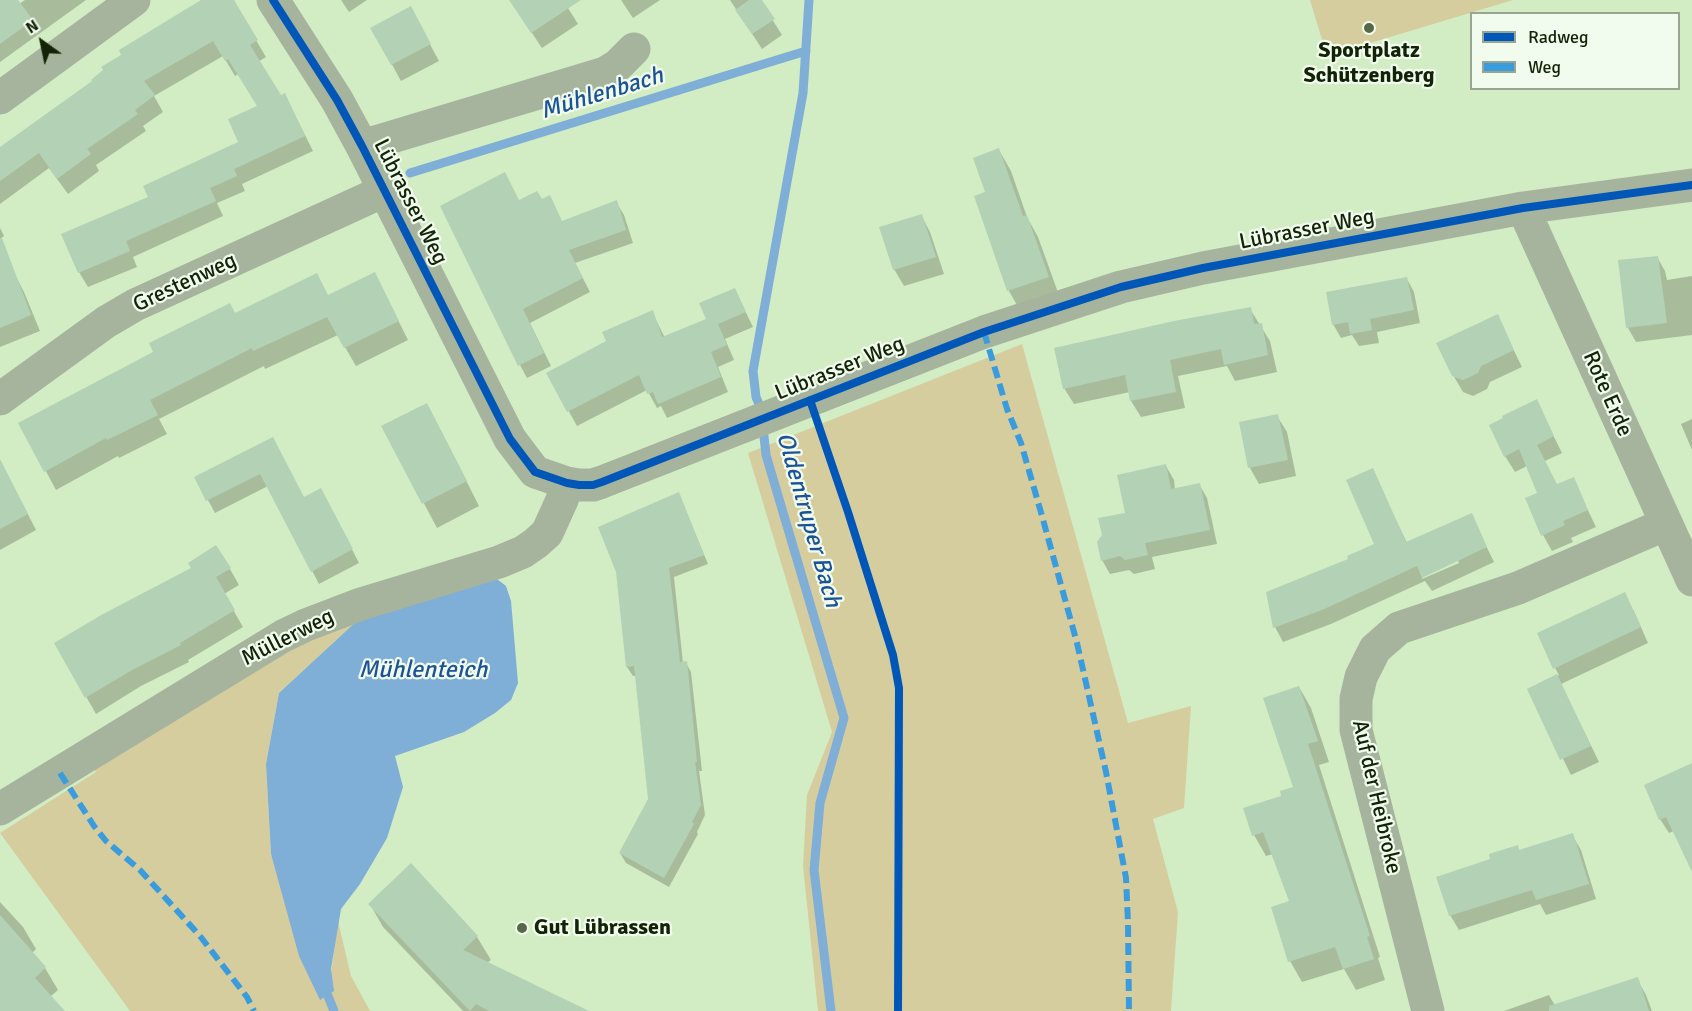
<!DOCTYPE html>
<meta charset="utf-8">
<style>
body{margin:0}
#map{position:relative;width:1692px;height:1011px;overflow:hidden;background:#d2ecc4;font-family:Signika,sans-serif}
canvas{display:block}
.legend{position:absolute;left:1470px;top:12px;width:210px;height:78px;box-sizing:border-box;background:#f2fcee;border:2px solid #98a592;margin:0;padding:8px 10px;list-style:none;font-size:18px;color:#122307}
.legend li{display:flex;align-items:center;gap:12px;height:30px}
.legend b{width:30px;border:2px solid #98a592}
.north{position:absolute;left:12px;top:12px;width:60px;height:60px;-webkit-text-stroke:4px #f2fcee;paint-order:stroke;rotate:327deg;font-size:16px;font-weight:700;line-height:24px;text-align:center;color:#122307}
.north::after{content:'';display:block;margin:auto;width:21px;height:27px;background:#122307;clip-path:polygon(50% 0,100% 100%,50% 72%,0 100%)}
</style>
<div id="map">
<canvas width="1692" height="1011"></canvas>
<ul class="legend">
<li><b style="height:8px;background:#0057b8"></b>Radweg</li>
<li><b style="height:8px;background:#3a9cdd"></b>Weg</li>
</ul>
<div class="north">N</div>
</div>
<script>
const ctx = document.querySelector('canvas').getContext('2d');
ctx.lineJoin = 'round';
function fill(path, color) {
  ctx.fillStyle = color;
  ctx.fill(path, 'evenodd');
}
function toPath(rows) {
  const path = new Path2D();
  for (const r of rows) {
    path.moveTo(r[0], r[1]);
    for (let i = 2; i < r.length; i += 2) path.lineTo(r[i], r[i + 1]);
  }
  return path;
}
function stroke(path, color, width, dash) {
  ctx.strokeStyle = color;
  ctx.lineWidth = width;
  ctx.lineCap = dash ? 'butt' : 'round';
  ctx.setLineDash(dash || []);
  ctx.stroke(path);
}
function label(font, color, halo, rows, align = 'center') {
  ctx.font = font + ' Signika,sans-serif';
  ctx.lineWidth = 4.5;
  ctx.setLineDash([]);
  ctx.textBaseline = 'middle';
  ctx.strokeStyle = halo;
  ctx.fillStyle = color;
  for (const [text, x, y, turn = 0] of rows) {
    ctx.save();
    ctx.translate(x, y);
    ctx.rotate((+turn || 0) * Math.PI / 180);
    ctx.textAlign = isNaN(turn) ? turn : align;
    if (halo) ctx.strokeText(text, 0, 0);
    ctx.fillText(text, 0, 0);
    ctx.restore();
  }
}
const green = toPath([
 [1310,0,1513,0,1327,56],
 [1022,344,1128,723,1191,706,1184,808,1153,819,1178,912,1171,1011,818,1011,803,866,807,795,832,732,748,453],
 [359,619,279,693,266,764,271,854,320,999,328,996,338,921,351,976,370,1011,130,1011,0,833,96,772,90,762,298,644]
]);
const water = toPath([
 [493,576,506,586,511,601,518,683,511,700,495,713,464,732,395,756,403,787,387,838,360,884,341,909,331,969,334,991,320,1000,299,956,271,854,266,764,279,693,359,619]
]);
const shadow = toPath([
 [0,0,16,0,19,4,25,0,86,0,0,62],
 [207,0,232,0,266,57,235,76,223,56,154,96,163,112,143,126,146,131,96,165,99,171,68,194,49,168,0,204,0,150],
 [341,0,367,0,349,12],
 [510,0,563,0,578,24,542,48],
 [621,0,660,0,633,18],
 [730,0,760,0,782,35,762,49],
 [419,24,439,61,401,81,372,28],
 [285,95,313,151,242,184,245,191,217,203,223,216,133,257,137,267,88,287,79,272,150,198,240,142,259,107],
 [999,150,1011,171,1027,217,1038,237,1060,298,1021,312,1009,291,976,197,986,193],
 [519,201,542,201,562,222,616,202,624,215,633,243,575,263,590,292,530,323,551,366,527,378,520,365],
 [921,215,930,232,944,274,904,286,894,269],
 [0,228,4,236,0,239],
 [1657,257,1665,271,1667,280,1692,276,1692,335,1636,342,1628,328,1620,262],
 [375,274,408,340,356,366,338,335,265,369,264,366,159,419,167,434,119,458,118,456,56,490,20,423,235,315,329,296],
 [15,275,24,292,40,331,0,347,0,281],
 [1407,279,1414,292,1420,323,1377,332,1379,343,1359,346,1352,335,1341,338,1333,324],
 [735,290,753,327,725,339,734,360,718,367,728,392,667,418,661,406,657,408,647,390,577,426,548,374,608,342,652,312,665,338,708,320],
 [1250,309,1270,341,1277,372,1235,381,1227,366,1178,376,1185,408,1141,417,1131,401,1130,392,1074,404,1064,388],
 [1497,316,1522,367,1490,382,1487,389,1473,396,1463,392,1453,375],
 [1536,401,1562,453,1545,461,1557,486,1573,479,1596,527,1571,538,1573,542,1552,551,1543,535,1538,494,1527,466,1515,472,1505,456],
 [1277,416,1287,432,1296,476,1259,484,1250,468,1241,423],
 [1692,419,1692,450,1681,424],
 [383,426,440,429,479,506,437,528],
 [272,439,304,499,328,503,359,563,319,584,268,486,215,513,196,478],
 [1166,466,1174,480,1175,490,1199,484,1207,498,1217,544,1152,557,1155,569,1134,574,1129,570,1110,574,1102,560,1127,514],
 [1372,470,1407,543,1471,515,1494,562,1432,591,1425,581,1331,624,1283,642,1275,627,1268,593,1350,560,1376,545],
 [1458,560,1459,563,1422,579,1422,576],
 [0,476,15,489,36,530,0,550],
 [683,504,708,564,674,577,683,663,686,663,691,672,702,771,699,771,705,815,697,832,698,834,669,887,626,863,620,853,650,800,637,676,633,676,627,667],
 [230,569,239,585,224,594,243,627,188,660,189,662,141,686,96,714,56,644],
 [1633,609,1648,643,1561,684,1599,762,1571,775,1529,690,1559,675,1555,668],
 [1299,687,1311,708,1329,762,1319,765,1380,957,1378,958,1385,980,1356,990,1344,969,1302,982,1290,961,1291,902,1273,854,1266,856,1254,835,1283,797,1295,788],
 [1692,765,1692,869,1674,831,1669,833,1660,819],
 [1572,835,1581,850,1596,899,1546,915,1540,904,1459,930,1450,915,1520,851],
 [411,865,477,937,491,960,487,963,585,1011,463,1011,383,927,370,904],
 [0,902,23,927,36,949,32,953,45,968,58,990,50,997,63,1011,0,1011],
 [1637,979,1646,995,1652,1011,1589,1011],
 [1549,995,1558,1011,1504,1011]
]);
const stream = toPath([
 [809,0,803,93,753,371,756,397,761,409,766,455,844,718,820,803,814,870,831,1011],
 [410,173,806,51],
 [328,996,334,1011]
]);
const building = toPath([
 [0,0,18,0,33,20,0,44],
 [201,0,234,0,258,40,250,45,281,95,285,93,305,136,234,169,237,176,210,188,216,201,126,241,130,251,78,273,61,234,148,197,143,186,238,142,228,119,257,106,228,59,225,61,213,41,144,81,155,95,135,110,138,114,87,149,91,154,57,179,39,153,0,181,0,147,92,81,91,80,103,70,101,67,121,55,119,50],
 [509,0,581,0,531,33],
 [749,0,762,0,775,19,752,34,735,10],
 [411,6,431,44,391,65,370,28],
 [999,148,1023,216,1027,215,1049,277,1007,291,974,196,985,192,973,158],
 [505,172,519,200,537,191,542,199,550,195,562,221,617,200,626,230,569,250,583,278,523,309,544,353,518,366,440,206],
 [922,214,936,257,893,270,879,227],
 [2,238,31,315,0,328,0,239],
 [1658,256,1667,323,1626,328,1618,260],
 [375,272,399,321,344,348,327,317,253,351,252,348,150,400,158,415,107,440,106,438,44,472,18,423,153,352,149,343,230,303,235,313,317,273,328,295],
 [1407,277,1414,310,1370,319,1372,330,1350,334,1348,322,1332,325,1326,292],
 [735,288,746,312,718,324,727,345,711,352,721,377,658,404,653,392,647,394,639,375,567,412,546,373,606,341,602,332,653,310,662,337,706,319,699,303],
 [1251,307,1254,324,1262,323,1268,355,1224,365,1221,349,1170,360,1176,392,1130,401,1125,375,1063,389,1054,348,1174,321],
 [1498,314,1514,350,1481,366,1478,373,1463,380,1452,376,1436,343],
 [1537,399,1554,436,1537,445,1557,484,1574,477,1588,510,1563,521,1565,525,1541,536,1525,498,1537,493,1519,449,1504,457,1489,425,1503,418,1502,416],
 [427,403,467,481,422,504,381,426],
 [1278,414,1288,460,1248,468,1239,422],
 [273,437,304,497,321,488,353,549,311,572,260,474,206,501,194,477],
 [0,459,28,514,0,529],
 [1166,464,1171,489,1200,483,1210,530,1145,543,1148,555,1125,560,1120,556,1101,561,1097,542,1102,535,1098,518,1125,513,1117,475],
 [1373,468,1406,542,1472,513,1487,547,1422,578,1417,566,1322,610,1273,628,1266,592,1348,559,1347,556,1374,544,1346,480],
 [679,492,704,555,669,568,680,662,687,661,697,762,695,762,701,805,692,822,694,824,664,878,619,853,648,799,634,666,626,667,616,572,598,527],
 [216,545,231,568,216,577,235,610,180,643,181,645,132,670,85,698,54,643,103,614,191,568,188,563],
 [1625,592,1641,627,1553,669,1537,633],
 [1557,674,1591,746,1560,760,1527,689],
 [1299,686,1318,741,1308,744,1370,936,1367,937,1374,959,1343,969,1335,947,1288,962,1271,907,1289,901,1263,832,1252,836,1243,808,1281,796,1280,791,1293,787,1263,698],
 [1692,763,1692,872,1666,817,1659,820,1644,785],
 [1573,833,1589,884,1536,900,1532,890,1449,916,1436,877,1490,859,1489,854,1518,845,1519,850],
 [411,863,478,936,463,950,589,1011,489,1011,476,1004,470,1011,368,904],
 [0,915,46,967,35,978,65,1011,0,1011],
 [1638,977,1649,1011,1549,1011,1549,1006]
]);
const street = toPath([
 [273,0,337,100,362,146,510,439,535,472,567,483,579,485,593,485,602,482,984,332,1121,287,1203,268,1523,208,1692,185],
 [0,98,134,0],
 [362,146,605,73,618,65,634,49],
 [1523,208,1692,580],
 [0,399,106,322,135,305,384,191],
 [0,809,283,636,306,625,361,604,499,562,523,552,536,543,547,533,562,500,567,483],
 [1428,1011,1356,730,1356,699,1361,677,1375,649,1399,628,1518,588,1666,524]
]);
const quiet = toPath([
 [984,332,1007,409,1021,443,1042,516,1077,643,1106,772,1126,878,1128,923,1129,1011],
 [60,773,94,826,106,841,140,870,200,936,247,997,254,1011]
]);
const cycleway = toPath([
 [273,0,337,100,362,146,510,439,535,472,567,483,579,485,593,485,602,482,984,332,1121,287,1203,268,1523,208,1692,185],
 [810,400,848,512,893,655,899,688,898,1011]
]);
const markers = [
 [1369,28,6,"#556949"],
 [522,928,6,"#556949"]
];
const poiNames = [
 ["Sportplatz",1369,51],
 ["Schützenberg",1369,76],
 ["Gut Lübrassen",534,928,"left"]
];
const streetNames = [
 ["Lübrasser Weg",410,202,63],
 ["Lübrasser Weg",1307,230,-11],
 ["Grestenweg",185,283,-25],
 ["Lübrasser Weg",840,369,-22],
 ["Rote Erde",1607,394,66],
 ["Müllerweg",288,638,-27],
 ["Auf der Heibroke",1376,797,77]
];
const waterNames = [
 ["Mühlenbach",602,94,-17],
 ["Oldentruper Bach",808,520,74],
 ["Mühlenteich",423,671]
];
fill(green, '#d6cd9f');
fill(water, '#7faed6');
fill(shadow, '#0003');
stroke(stream, '#7faed6', 9);
fill(building, '#b3d1b4');
stroke(street, '#a6b49e', 33);
stroke(quiet, '#3a9cdd', 6, [12, 6]);
stroke(cycleway, '#0057b8', 8);
for (const [x, y, r, color] of markers) {
  const dot = new Path2D();
  dot.arc(x, y, r, 0, 2 * Math.PI);
  ctx.fillStyle = color;
  ctx.fill(dot);
  stroke(dot, '#f2fcee', 2);
}
label('bold 22px', '#122307', '#f2fcee', poiNames);
label('22px', '#122307', '#f2fcee', streetNames);
label('italic 24px', '#1b5396', '#f2fcee', waterNames);
</script>
